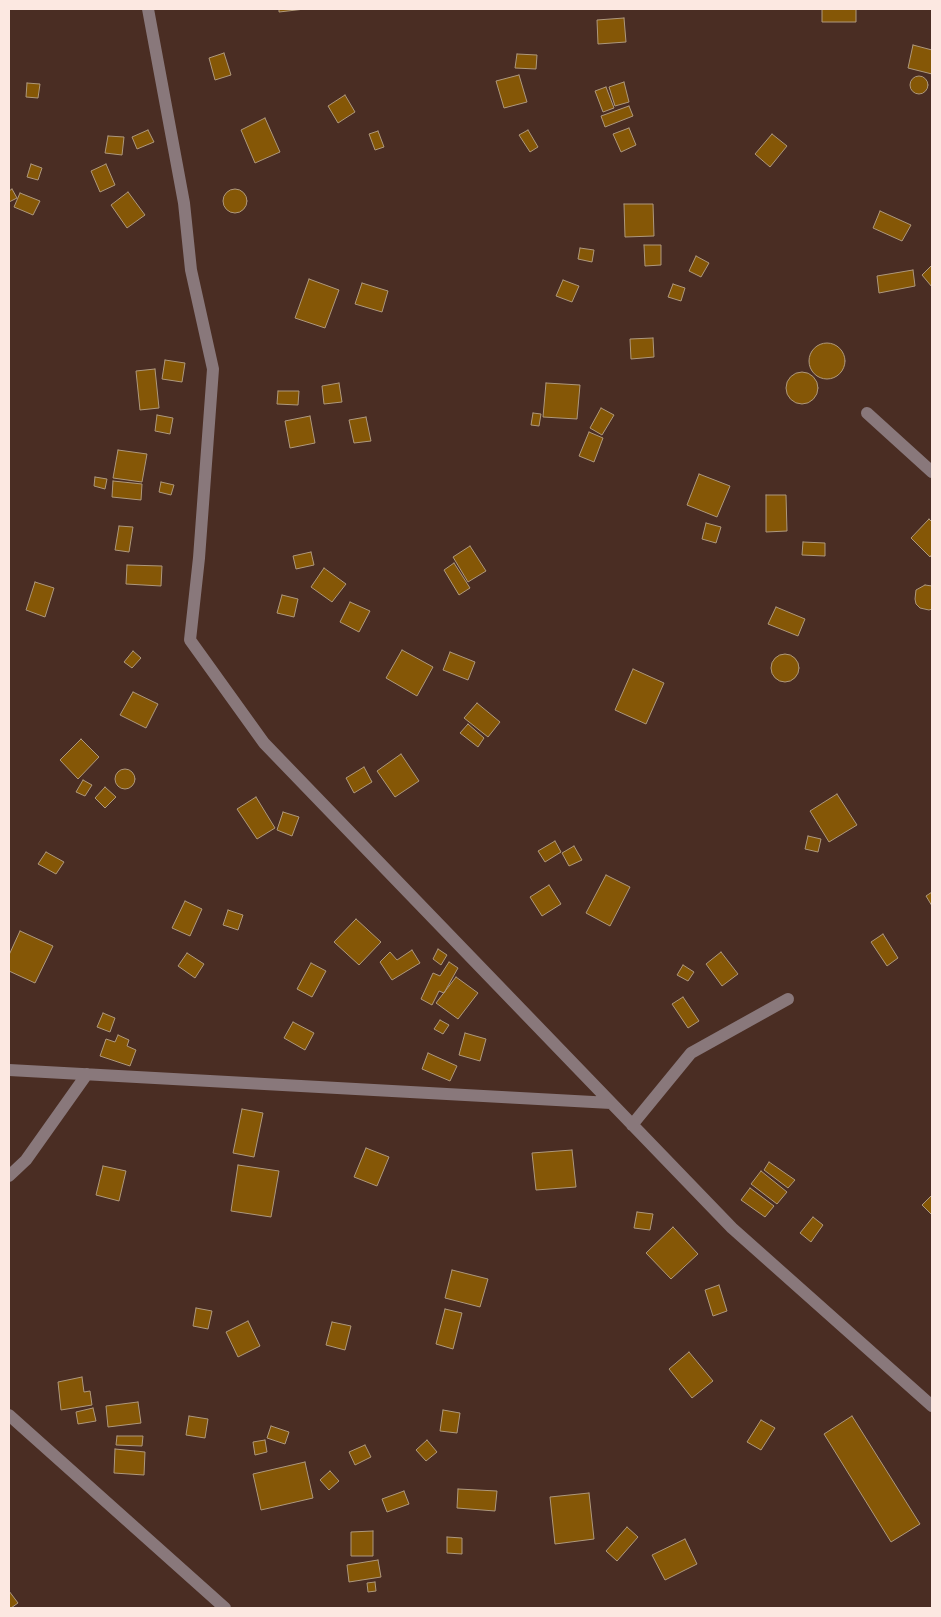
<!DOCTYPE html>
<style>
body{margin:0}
#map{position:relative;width:941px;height:1617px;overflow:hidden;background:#4a2d23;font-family:"Libre Baskerville",serif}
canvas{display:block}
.frame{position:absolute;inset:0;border:10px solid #fce8e1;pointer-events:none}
</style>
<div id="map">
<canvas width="941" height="1617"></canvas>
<div class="frame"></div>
</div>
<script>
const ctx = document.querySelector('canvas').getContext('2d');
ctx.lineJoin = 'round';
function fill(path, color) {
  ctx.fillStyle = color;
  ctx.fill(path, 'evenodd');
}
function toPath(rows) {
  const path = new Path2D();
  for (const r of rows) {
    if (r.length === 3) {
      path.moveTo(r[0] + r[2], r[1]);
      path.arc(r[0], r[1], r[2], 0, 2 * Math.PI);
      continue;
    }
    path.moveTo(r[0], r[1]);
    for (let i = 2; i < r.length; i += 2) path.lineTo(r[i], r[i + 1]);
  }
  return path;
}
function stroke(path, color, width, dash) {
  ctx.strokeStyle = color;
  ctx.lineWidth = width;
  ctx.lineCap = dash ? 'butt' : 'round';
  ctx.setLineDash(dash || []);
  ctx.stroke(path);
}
const building = toPath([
 [279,9,305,9,279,12,279,9],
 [822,9,856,9,856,22,822,22,822,9],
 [624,18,626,42,598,44,597,20,624,18],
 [913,45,932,50,932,74,908,68,913,45],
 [224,53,231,75,215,80,209,58,224,53],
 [517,54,537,55,536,69,515,68,517,54],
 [519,75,527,102,504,108,496,81,519,75],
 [919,85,9],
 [624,82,629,102,615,106,609,87,624,82],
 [27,83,40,84,38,98,26,97,27,83],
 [606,87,614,108,603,112,595,91,606,87],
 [345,95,355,112,338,123,328,106,345,95],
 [629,106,633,116,605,127,601,116,629,106],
 [265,118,280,152,255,163,241,130,265,118],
 [629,128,636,145,621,152,613,134,629,128],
 [148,130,154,142,137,149,132,137,148,130],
 [528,130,538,147,530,152,519,135,528,130],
 [378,131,384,147,375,150,369,134,378,131],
 [772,134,787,146,770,167,755,154,772,134],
 [108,136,124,137,122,155,105,153,108,136],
 [31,164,42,168,38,180,27,177,31,164],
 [106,164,115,185,100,192,91,171,106,164],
 [235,201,12],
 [12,189,17,198,9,202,9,191,12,189],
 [128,192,145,215,127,228,111,205,128,192],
 [20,193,40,201,33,215,14,207,20,193],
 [624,204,653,204,654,236,625,237,624,204],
 [880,211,911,225,902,241,873,228,880,211],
 [644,245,661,245,661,265,645,266,644,245],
 [580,248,594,250,592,262,578,259,580,248],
 [696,256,709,263,701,277,689,271,696,256],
 [932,265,932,287,922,275,932,265],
 [913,270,915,286,879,293,877,276,913,270],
 [309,279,339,290,325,328,295,318,309,279],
 [563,280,579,286,572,302,556,296,563,280],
 [362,283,388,291,382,312,355,304,362,283],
 [673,284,685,288,681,301,668,297,673,284],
 [653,338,654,357,631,359,630,339,653,338],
 [827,361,18],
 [165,360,185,363,182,382,162,379,165,360],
 [155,369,159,408,140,410,136,371,155,369],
 [802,388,16],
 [339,383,342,402,324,404,322,386,339,383],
 [546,383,580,385,577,419,543,417,546,383],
 [278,391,299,391,298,405,277,404,278,391],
 [601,408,614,415,602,435,590,428,601,408],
 [533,413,541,414,539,426,531,425,533,413],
 [157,415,173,418,170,434,155,431,157,415],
 [310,416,315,443,290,448,285,421,310,416],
 [366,417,371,441,354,443,349,420,366,417],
 [589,432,603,438,594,462,579,456,589,432],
 [118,450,147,454,142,482,113,478,118,450],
 [699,474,730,486,717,517,687,505,699,474],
 [95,477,107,479,105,489,94,486,95,477],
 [113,481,142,484,141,500,112,497,113,481],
 [161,482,174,485,171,495,159,492,161,482],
 [766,495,786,495,787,531,766,532,766,495],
 [929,519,932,522,932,554,930,557,911,538,929,519],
 [706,523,721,527,716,543,702,539,706,523],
 [119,526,133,527,129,552,115,550,119,526],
 [803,542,825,543,825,556,802,555,803,542],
 [470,546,486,571,468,582,453,557,470,546],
 [311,552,314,565,296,569,293,556,311,552],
 [454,563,470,588,459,595,444,570,454,563],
 [127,565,162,566,161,586,126,584,127,565],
 [324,568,346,584,332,602,311,587,324,568],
 [35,582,54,588,45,617,26,610,35,582],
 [925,585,932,586,932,609,929,610,920,608,916,604,915,599,916,590,925,585],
 [282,595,298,599,294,617,277,613,282,595],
 [350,602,370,611,359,632,340,622,350,602],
 [776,607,805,619,798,636,768,624,776,607],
 [402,650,433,667,417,696,386,678,402,650],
 [133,651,141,658,132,668,124,662,133,651],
 [450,652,475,662,468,680,443,670,450,652],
 [785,668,14],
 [633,669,664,683,646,724,615,710,633,669],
 [133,692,158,704,146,728,120,715,133,692],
 [477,703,500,722,488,737,464,718,477,703],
 [468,724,484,738,478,747,460,733,468,724],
 [81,739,99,757,78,779,60,760,81,739],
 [401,754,419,781,395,797,377,771,401,754],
 [364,767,372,782,354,793,346,778,364,767],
 [125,779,10],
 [83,780,92,785,85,796,76,792,83,780],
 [105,787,116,797,105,808,95,798,105,787],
 [837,794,857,825,829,842,810,811,837,794],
 [256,797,275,828,257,839,237,809,256,797],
 [283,812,299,817,292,836,277,830,283,812],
 [808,836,821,839,818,852,805,849,808,836],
 [555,841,561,852,545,862,538,851,555,841],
 [574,846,582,860,569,866,562,853,574,846],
 [46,852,64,862,56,874,38,864,46,852],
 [606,875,630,887,610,926,586,913,606,875],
 [549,885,561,904,542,916,530,897,549,885],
 [932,892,932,906,926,896,932,892],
 [185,901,202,909,190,936,172,928,185,901],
 [228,910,243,915,238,930,223,925,228,910],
 [356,919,381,942,359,965,334,942,356,919],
 [20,931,53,946,35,983,9,971,9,955,20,931],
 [883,934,898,958,887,966,871,942,883,934],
 [438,949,447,955,441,965,433,959,438,949],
 [412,950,420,963,392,980,380,962,390,952,397,960,412,950],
 [721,952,738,974,722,986,706,964,721,952],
 [187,953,204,964,195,978,178,966,187,953],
 [449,962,458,968,444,993,439,991,432,1005,421,999,433,973,440,976,449,962],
 [311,963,326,971,312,997,297,989,311,963],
 [683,965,694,972,688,981,677,975,683,965],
 [456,977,478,993,458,1019,436,1003,456,977],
 [683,997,699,1021,688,1028,672,1004,683,997],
 [103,1013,115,1018,110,1032,97,1027,103,1013],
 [440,1020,449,1025,443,1034,434,1029,440,1020],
 [293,1022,314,1033,305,1050,284,1038,293,1022],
 [465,1033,486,1039,480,1061,459,1055,465,1033],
 [118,1035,129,1040,127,1046,136,1050,130,1066,100,1056,106,1039,115,1042,118,1035],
 [428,1053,457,1066,450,1081,422,1069,428,1053],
 [242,1109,263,1113,254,1157,233,1153,242,1109],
 [366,1148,389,1157,377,1186,354,1177,366,1148],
 [572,1150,576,1187,536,1190,532,1153,572,1150],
 [769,1162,795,1180,788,1188,764,1170,769,1162],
 [238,1165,279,1171,271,1217,231,1211,238,1165],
 [103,1166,126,1171,119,1201,96,1195,103,1166],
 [761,1171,787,1192,777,1204,751,1184,761,1171],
 [750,1188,774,1206,765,1217,741,1200,750,1188],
 [932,1195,932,1215,922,1205,932,1195],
 [637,1212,653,1214,650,1230,634,1228,637,1212],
 [813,1217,823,1225,811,1242,800,1233,813,1217],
 [673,1227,698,1254,671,1279,646,1253,673,1227],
 [452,1270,488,1279,480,1307,445,1298,452,1270],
 [719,1285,727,1311,713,1316,705,1290,719,1285],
 [196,1308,212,1311,208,1329,193,1326,196,1308],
 [445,1309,462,1313,453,1349,436,1344,445,1309],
 [248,1321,260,1346,238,1357,226,1332,248,1321],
 [332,1322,351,1326,345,1350,326,1345,332,1322],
 [689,1352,713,1381,692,1398,669,1369,689,1352],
 [82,1377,84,1392,90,1391,92,1405,61,1410,58,1382,82,1377],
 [138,1402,141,1423,108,1427,106,1406,138,1402],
 [93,1408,96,1421,78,1424,76,1412,93,1408],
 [443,1410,460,1413,457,1433,440,1431,443,1410],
 [189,1416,208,1419,205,1438,186,1435,189,1416],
 [852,1416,920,1524,891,1542,824,1434,852,1416],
 [761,1420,775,1428,761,1450,747,1442,761,1420],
 [271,1426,289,1432,285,1444,267,1438,271,1426],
 [117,1436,143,1436,142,1446,116,1445,117,1436],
 [265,1440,267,1452,255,1455,253,1442,265,1440],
 [427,1440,437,1452,426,1461,416,1450,427,1440],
 [365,1445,371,1457,355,1465,349,1452,365,1445],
 [115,1449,145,1452,144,1475,114,1473,115,1449],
 [305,1462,313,1498,261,1510,253,1474,305,1462],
 [330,1471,339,1481,329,1490,320,1480,330,1471],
 [458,1489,497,1491,495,1511,457,1508,458,1489],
 [404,1491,409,1504,387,1512,382,1499,404,1491],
 [589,1493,594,1539,555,1544,550,1497,589,1493],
 [627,1527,638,1537,617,1561,606,1551,627,1527],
 [373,1531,373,1556,351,1556,351,1532,373,1531],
 [447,1537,462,1538,462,1554,447,1553,447,1537],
 [685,1539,697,1564,665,1580,652,1555,685,1539],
 [378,1560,381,1577,349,1582,347,1565,378,1560],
 [375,1582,376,1591,368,1592,367,1583,375,1582],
 [9,1591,18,1603,11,1608,9,1608,9,1591]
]);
const minor = toPath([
 [148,9,184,203,191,270,213,369,199,558,190,640,264,743,732,1228,932,1406],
 [867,413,932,472],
 [9,1070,611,1103],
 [632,1125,691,1053,788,999],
 [9,1176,26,1160,87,1074],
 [9,1415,225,1608]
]);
fill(building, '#855706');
stroke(building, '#ae987c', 1);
stroke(minor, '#89787b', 12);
</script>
